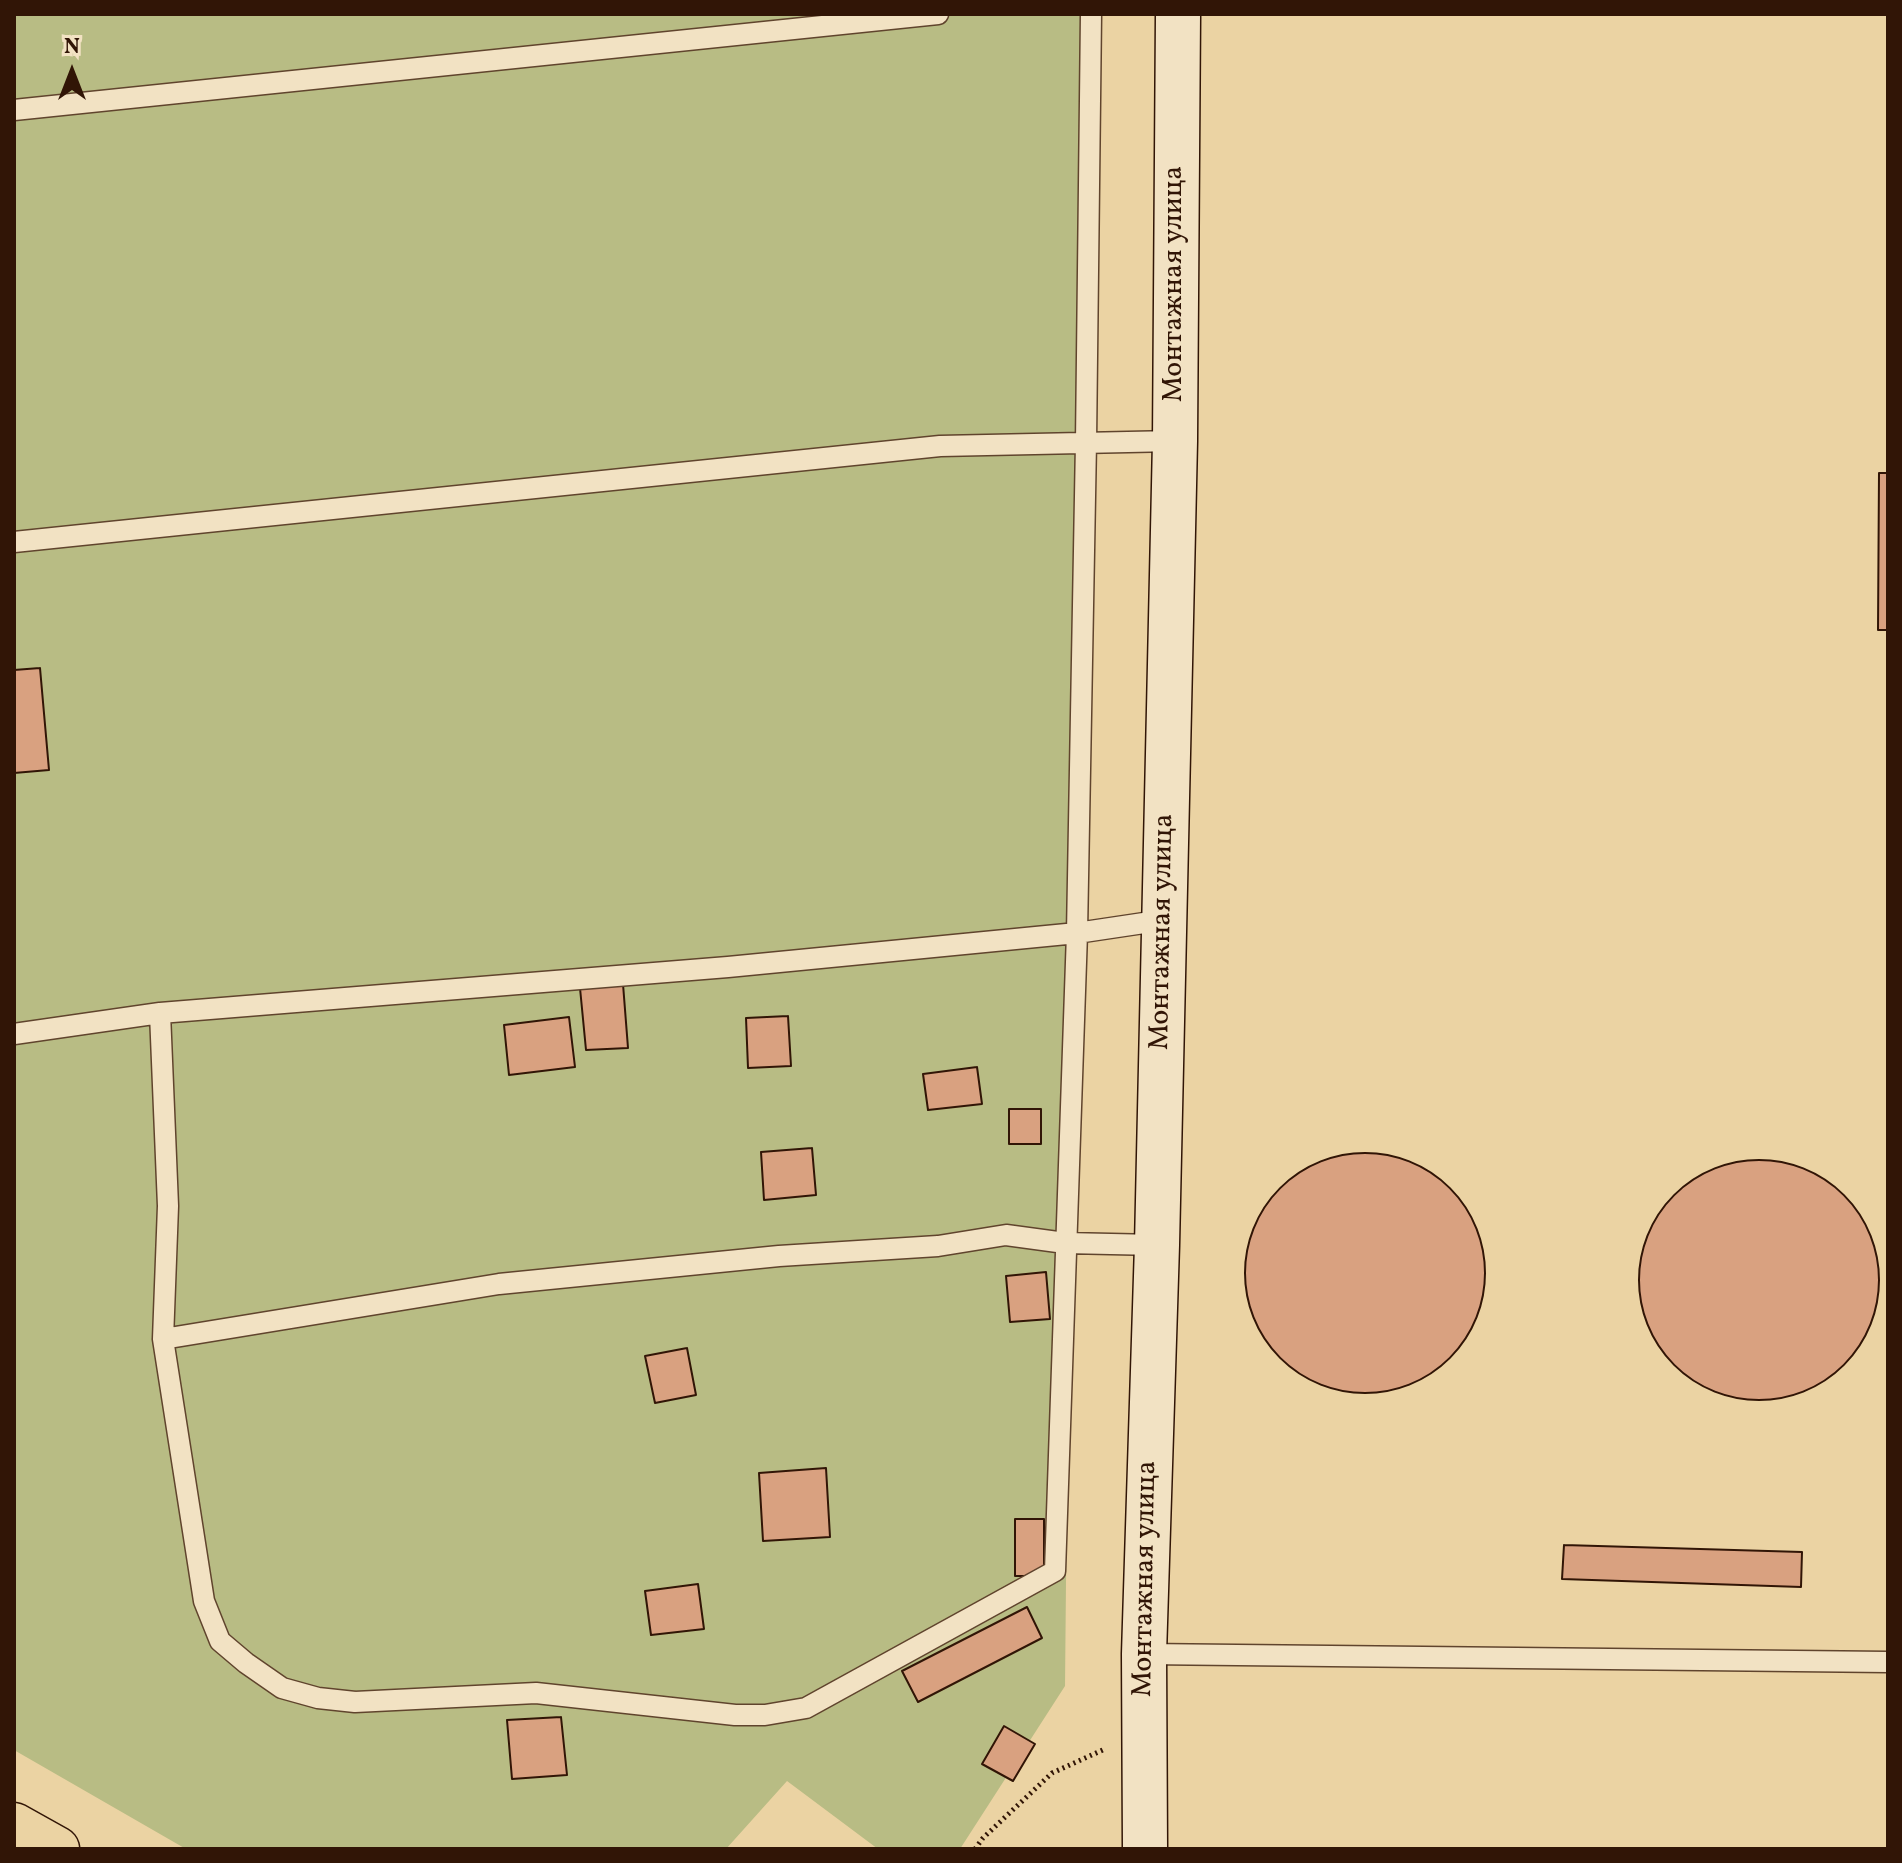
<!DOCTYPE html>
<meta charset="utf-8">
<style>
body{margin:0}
#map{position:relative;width:1902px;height:1863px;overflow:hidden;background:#ebd3a3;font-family:Vollkorn,serif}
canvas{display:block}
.frame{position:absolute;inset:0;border:16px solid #311506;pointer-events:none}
.north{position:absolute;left:32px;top:32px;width:80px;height:80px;-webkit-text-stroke:6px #f2e2c3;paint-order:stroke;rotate:0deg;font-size:22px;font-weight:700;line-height:32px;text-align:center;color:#311506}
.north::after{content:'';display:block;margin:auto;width:28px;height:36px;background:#311506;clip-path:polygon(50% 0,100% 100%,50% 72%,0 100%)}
</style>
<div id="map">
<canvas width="1902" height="1863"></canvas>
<div class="frame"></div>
<div class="north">N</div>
</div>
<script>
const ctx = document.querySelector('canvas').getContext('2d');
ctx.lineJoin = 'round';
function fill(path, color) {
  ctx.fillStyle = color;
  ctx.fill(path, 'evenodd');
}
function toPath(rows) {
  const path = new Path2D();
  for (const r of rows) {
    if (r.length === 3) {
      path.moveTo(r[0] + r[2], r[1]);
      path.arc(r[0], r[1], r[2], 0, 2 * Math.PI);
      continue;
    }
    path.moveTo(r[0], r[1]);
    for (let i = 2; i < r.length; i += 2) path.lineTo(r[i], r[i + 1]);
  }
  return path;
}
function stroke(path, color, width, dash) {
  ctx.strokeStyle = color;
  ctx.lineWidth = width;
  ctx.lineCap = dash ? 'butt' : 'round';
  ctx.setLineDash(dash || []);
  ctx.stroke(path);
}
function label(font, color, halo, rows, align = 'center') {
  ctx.font = font + ' Vollkorn,serif';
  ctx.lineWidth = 7;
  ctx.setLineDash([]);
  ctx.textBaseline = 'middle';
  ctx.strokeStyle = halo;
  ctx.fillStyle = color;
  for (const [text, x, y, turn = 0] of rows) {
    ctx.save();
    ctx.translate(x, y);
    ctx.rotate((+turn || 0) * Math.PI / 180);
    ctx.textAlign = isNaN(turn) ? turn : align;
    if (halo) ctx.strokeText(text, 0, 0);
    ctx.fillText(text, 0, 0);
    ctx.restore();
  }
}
const green = toPath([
 [14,14,1081,14,1065,1686,960,1849,878,1849,787,1781,726,1849,186,1849,14,1750]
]);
const building = toPath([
 [1879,473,1888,473,1888,630,1878,630,1879,473],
 [40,668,49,770,14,773,14,670,40,668],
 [623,984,628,1048,586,1050,580,988,623,984],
 [788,1016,791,1066,748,1068,746,1018,788,1016],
 [569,1017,575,1067,509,1075,504,1025,569,1017],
 [977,1067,982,1104,928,1110,923,1074,977,1067],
 [1009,1109,1041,1109,1041,1144,1009,1144,1009,1109],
 [812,1148,816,1195,764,1200,761,1152,812,1148],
 [1365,1273,120],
 [1759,1280,120],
 [1046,1272,1050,1319,1010,1322,1006,1276,1046,1272],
 [687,1348,696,1395,655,1403,645,1356,687,1348],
 [826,1468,830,1537,763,1541,759,1473,826,1468],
 [1015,1519,1044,1519,1044,1576,1015,1576,1015,1519],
 [1564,1545,1802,1552,1801,1587,1562,1579,1564,1545],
 [698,1584,704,1629,651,1635,645,1591,698,1584],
 [1027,1607,1042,1638,918,1702,902,1671,1027,1607],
 [561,1717,567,1775,512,1779,507,1720,561,1717],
 [1004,1726,1035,1744,1013,1781,982,1764,1004,1726]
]);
const path = toPath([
 [975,1849,983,1838,1052,1773,1105,1749]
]);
const lane = toPath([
 [14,110,938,14],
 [14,542,940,446,1175,441],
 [160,1013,168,1206,163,1339,204,1601,220,1641,246,1663,282,1688,318,1698,355,1702,536,1693,735,1715,765,1715,806,1708,1055,1571,1077,933,1086,442,1091,14],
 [14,1034,160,1013,728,967,1077,933,1164,920],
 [163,1339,499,1284,779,1256,938,1246,1006,1235,1065,1243,1157,1245],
 [1144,1654,1888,1662]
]);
const secondary = toPath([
 [1145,1849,1144,1654,1157,1245,1175,441,1178,14]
]);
const primary = toPath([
 [14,1825,57,1849]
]);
const streetNames = [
 ["Монтажная улица",1176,284,-90],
 ["Монтажная улица",1164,932,-89],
 ["Монтажная улица",1147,1579,-89]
];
fill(green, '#b8bc84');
fill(building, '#d9a180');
stroke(building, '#311506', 2);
stroke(lane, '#60442d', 23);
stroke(secondary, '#311506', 47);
stroke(primary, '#311506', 47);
stroke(path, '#311506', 5, [2, 4]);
stroke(lane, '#f2e2c3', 20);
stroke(secondary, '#f2e2c3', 44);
stroke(primary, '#ebd3a3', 44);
label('28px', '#311506', '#f2e2c3', streetNames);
</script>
